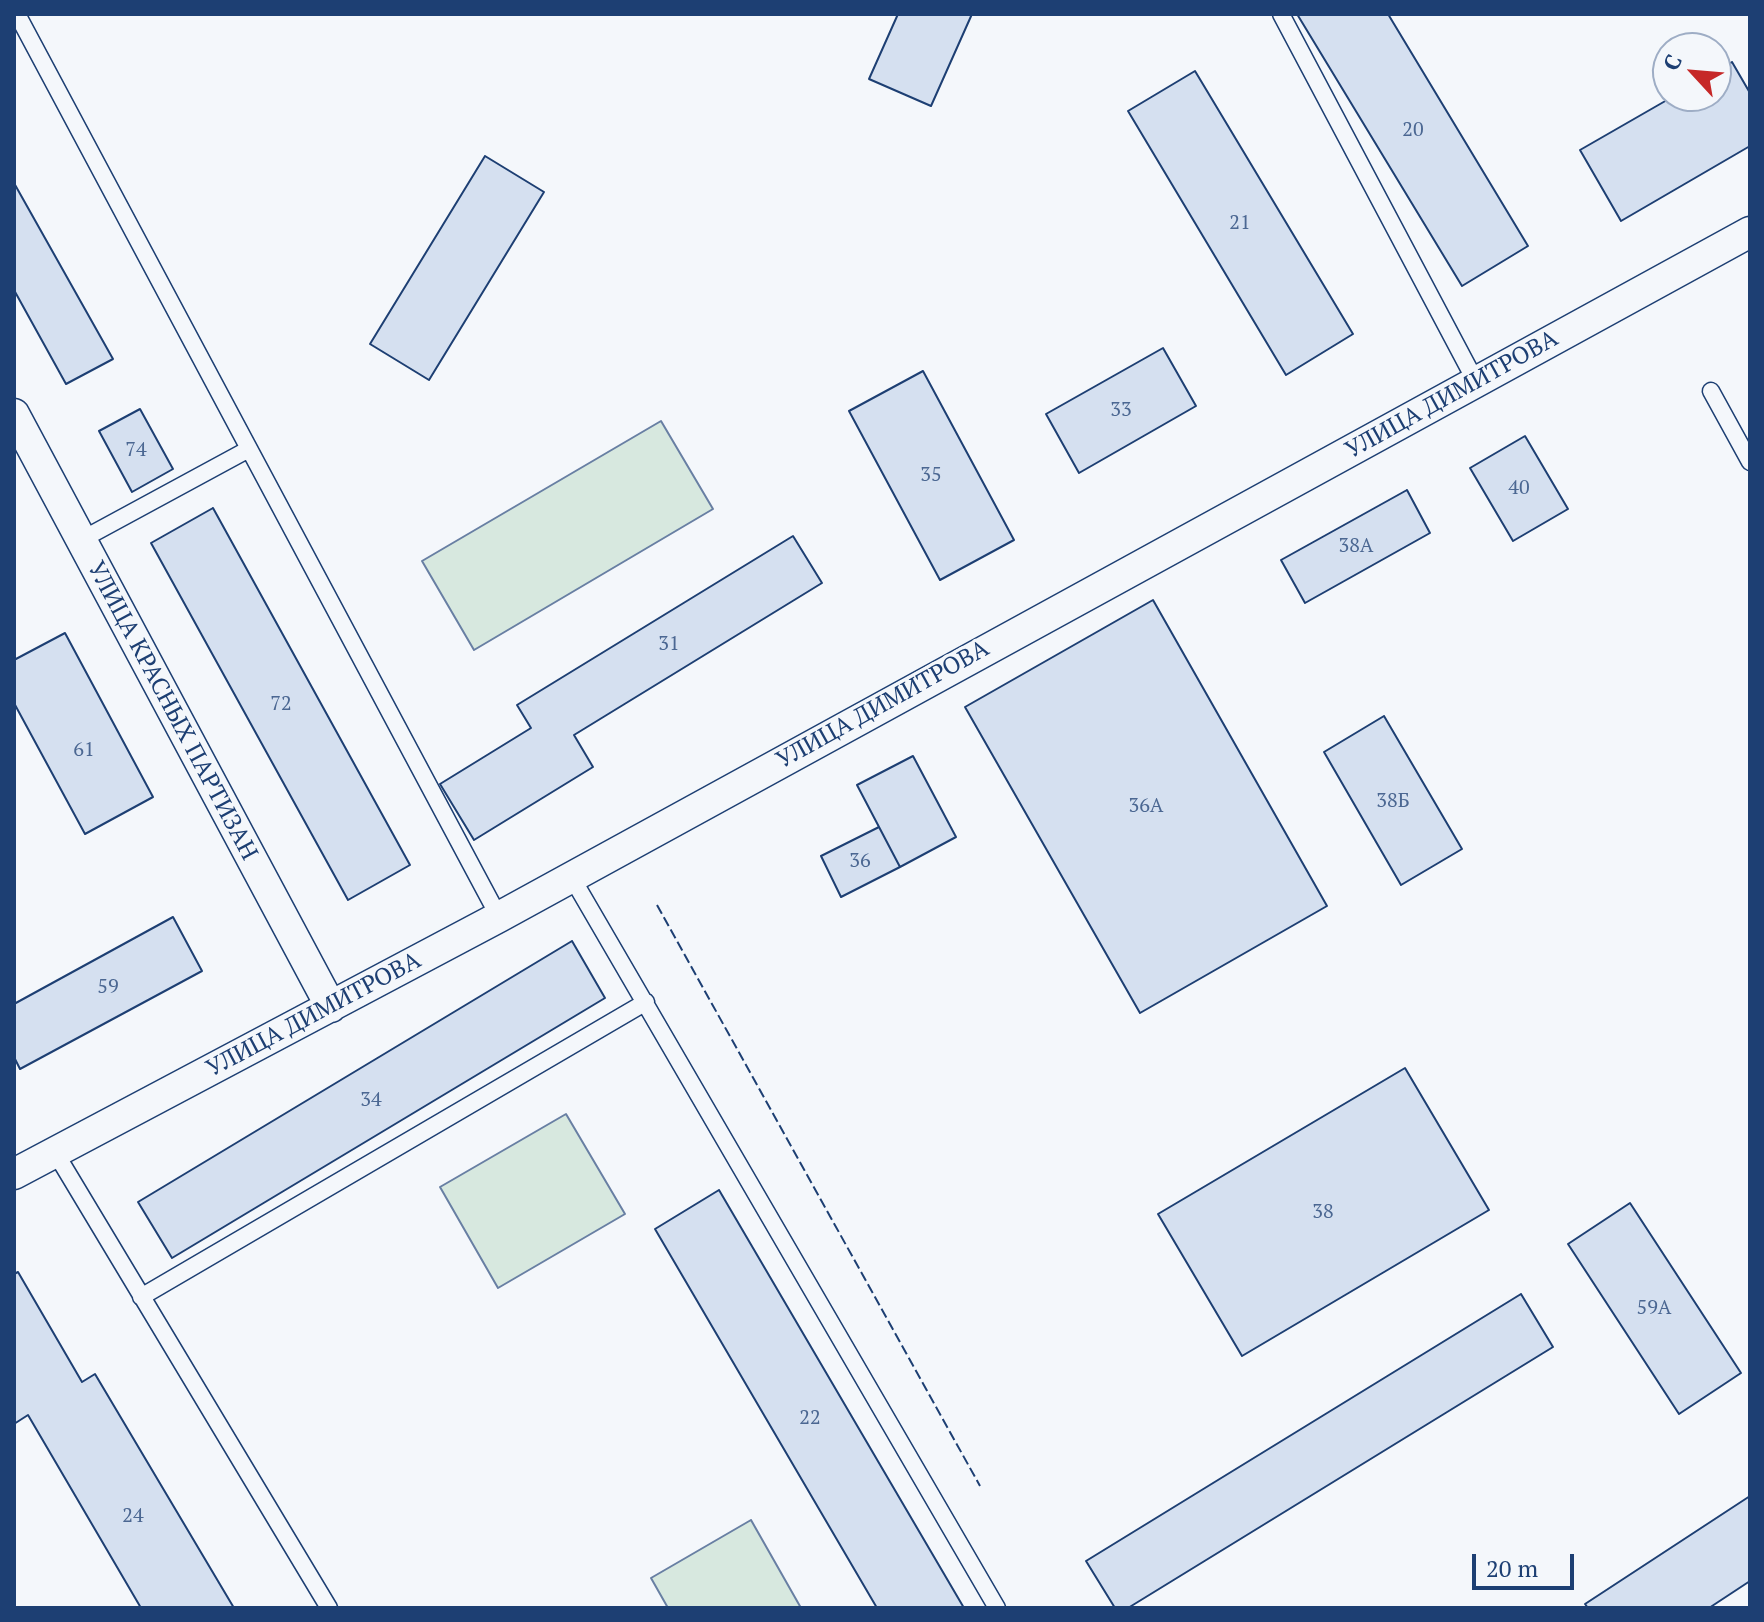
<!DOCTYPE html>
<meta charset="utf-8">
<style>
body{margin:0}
#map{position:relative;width:1764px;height:1622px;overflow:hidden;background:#f4f7fb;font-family:"PT Serif",serif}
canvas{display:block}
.frame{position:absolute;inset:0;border:16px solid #1d3f73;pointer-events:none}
.north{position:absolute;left:1652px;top:32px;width:80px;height:80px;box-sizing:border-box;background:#f4f7fb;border:2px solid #9eadc5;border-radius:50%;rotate:296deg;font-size:22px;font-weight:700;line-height:32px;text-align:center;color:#1d3f73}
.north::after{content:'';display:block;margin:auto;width:28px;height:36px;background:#c62828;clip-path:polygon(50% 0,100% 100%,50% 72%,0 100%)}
.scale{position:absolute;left:1472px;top:1554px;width:102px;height:36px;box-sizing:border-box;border:4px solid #1d3f73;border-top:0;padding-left:10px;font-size:24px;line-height:28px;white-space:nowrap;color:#1d3f73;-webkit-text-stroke:6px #f4f7fb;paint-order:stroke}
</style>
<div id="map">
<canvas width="1764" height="1622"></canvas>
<div class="frame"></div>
<div class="north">С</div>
<div class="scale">20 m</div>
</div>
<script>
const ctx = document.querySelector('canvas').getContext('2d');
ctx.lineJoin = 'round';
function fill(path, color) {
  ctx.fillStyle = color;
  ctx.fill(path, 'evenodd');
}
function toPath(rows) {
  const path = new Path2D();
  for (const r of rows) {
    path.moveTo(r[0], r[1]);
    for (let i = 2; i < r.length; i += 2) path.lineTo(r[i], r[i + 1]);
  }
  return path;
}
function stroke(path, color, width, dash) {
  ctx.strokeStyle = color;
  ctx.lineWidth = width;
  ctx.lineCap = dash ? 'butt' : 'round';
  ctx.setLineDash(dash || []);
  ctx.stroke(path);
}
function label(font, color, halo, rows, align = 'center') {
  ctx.font = font + ' "PT Serif",serif';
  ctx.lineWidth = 6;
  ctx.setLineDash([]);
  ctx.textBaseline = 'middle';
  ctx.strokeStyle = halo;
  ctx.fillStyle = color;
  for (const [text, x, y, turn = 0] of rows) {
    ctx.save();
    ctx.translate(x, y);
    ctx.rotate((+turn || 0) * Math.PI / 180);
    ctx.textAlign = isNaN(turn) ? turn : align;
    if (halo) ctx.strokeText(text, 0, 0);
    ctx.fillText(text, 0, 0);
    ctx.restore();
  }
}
const green = toPath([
 [661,421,713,509,474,650,422,561,661,421],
 [566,1114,625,1214,498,1288,440,1187,566,1114],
 [751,1520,801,1608,668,1608,651,1578,751,1520]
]);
const building = toPath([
 [898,14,972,14,931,106,869,79,898,14],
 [1297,14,1388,14,1528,246,1462,286,1297,14],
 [1732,62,1750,93,1750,146,1621,221,1580,150,1674,96,1716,96,1716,72,1732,62],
 [1195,71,1353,334,1286,375,1128,111,1195,71],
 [485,156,544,192,429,380,370,344,485,156],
 [14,183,113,359,66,384,14,290,14,183],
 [1163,348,1196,406,1079,473,1046,414,1163,348],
 [923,371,1014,540,940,580,849,411,923,371],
 [140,409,173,469,132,492,99,431,140,409],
 [1525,436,1568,509,1513,541,1470,468,1525,436],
 [1407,490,1430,533,1305,603,1281,560,1407,490],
 [213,508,410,865,348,900,151,543,213,508],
 [793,536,822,583,574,735,593,767,474,840,440,784,531,728,517,705,793,536],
 [1153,600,1327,906,1140,1013,965,707,1153,600],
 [65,633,153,797,85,834,14,703,14,660,65,633],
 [1384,716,1462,849,1401,885,1324,752,1384,716],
 [913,756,956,837,900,867,857,785,913,756],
 [879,827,900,867,841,897,821,856,879,827],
 [173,917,202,971,20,1069,14,1057,14,1004,173,917],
 [572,941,605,998,172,1258,138,1202,572,941],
 [1405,1068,1489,1210,1242,1356,1158,1214,1405,1068],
 [719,1190,964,1608,877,1608,655,1229,719,1190],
 [1630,1203,1741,1373,1679,1414,1568,1244,1630,1203],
 [18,1272,82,1382,95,1374,234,1608,141,1608,28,1415,14,1424,14,1274,18,1272],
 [1521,1294,1553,1347,1128,1608,1115,1608,1086,1561,1521,1294],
 [1750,1496,1750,1581,1709,1608,1588,1608,1585,1604,1750,1496]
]);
const service = toPath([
 [17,14,499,917],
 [1281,14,1476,382],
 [1711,391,1750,462],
 [81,540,249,449],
 [571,876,997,1608],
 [55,1152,329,1608],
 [141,1297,646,1002]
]);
const minor = toPath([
 [14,414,331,1007],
 [14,1174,499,917,1750,232]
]);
const fence = toPath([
 [657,905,980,1486]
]);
const numberNames = [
 ["20",1413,130],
 ["21",1240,223],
 ["33",1121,410],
 ["74",136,450],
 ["35",931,475],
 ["40",1519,488],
 ["38А",1356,546],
 ["31",669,644],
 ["72",281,704],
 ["61",84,750],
 ["38Б",1393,801],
 ["36А",1146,806],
 ["36",860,861],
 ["59",108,987],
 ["34",371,1100],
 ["38",1323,1212],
 ["59А",1654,1308],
 ["22",810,1418],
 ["24",133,1516]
];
const streetNames = [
 ["УЛИЦА ДИМИТРОВА",1452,395,-29],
 ["УЛИЦА ДИМИТРОВА",883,705,-29],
 ["УЛИЦА КРАСНЫХ ПАРТИЗАН",172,711,62],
 ["УЛИЦА ДИМИТРОВА",314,1015,-28]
];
fill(green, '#d7e8df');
stroke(green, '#687fa3', 2);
fill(building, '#d5e0f0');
stroke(building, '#1d3f73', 2);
stroke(service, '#1d3f73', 19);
stroke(minor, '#1d3f73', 33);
stroke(service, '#f4f7fb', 16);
stroke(minor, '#f4f7fb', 30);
stroke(fence, '#1d3f73', 2, [10, 4]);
label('20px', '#4b6792', null, numberNames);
label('24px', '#1d3f73', '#f4f7fb', streetNames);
</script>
